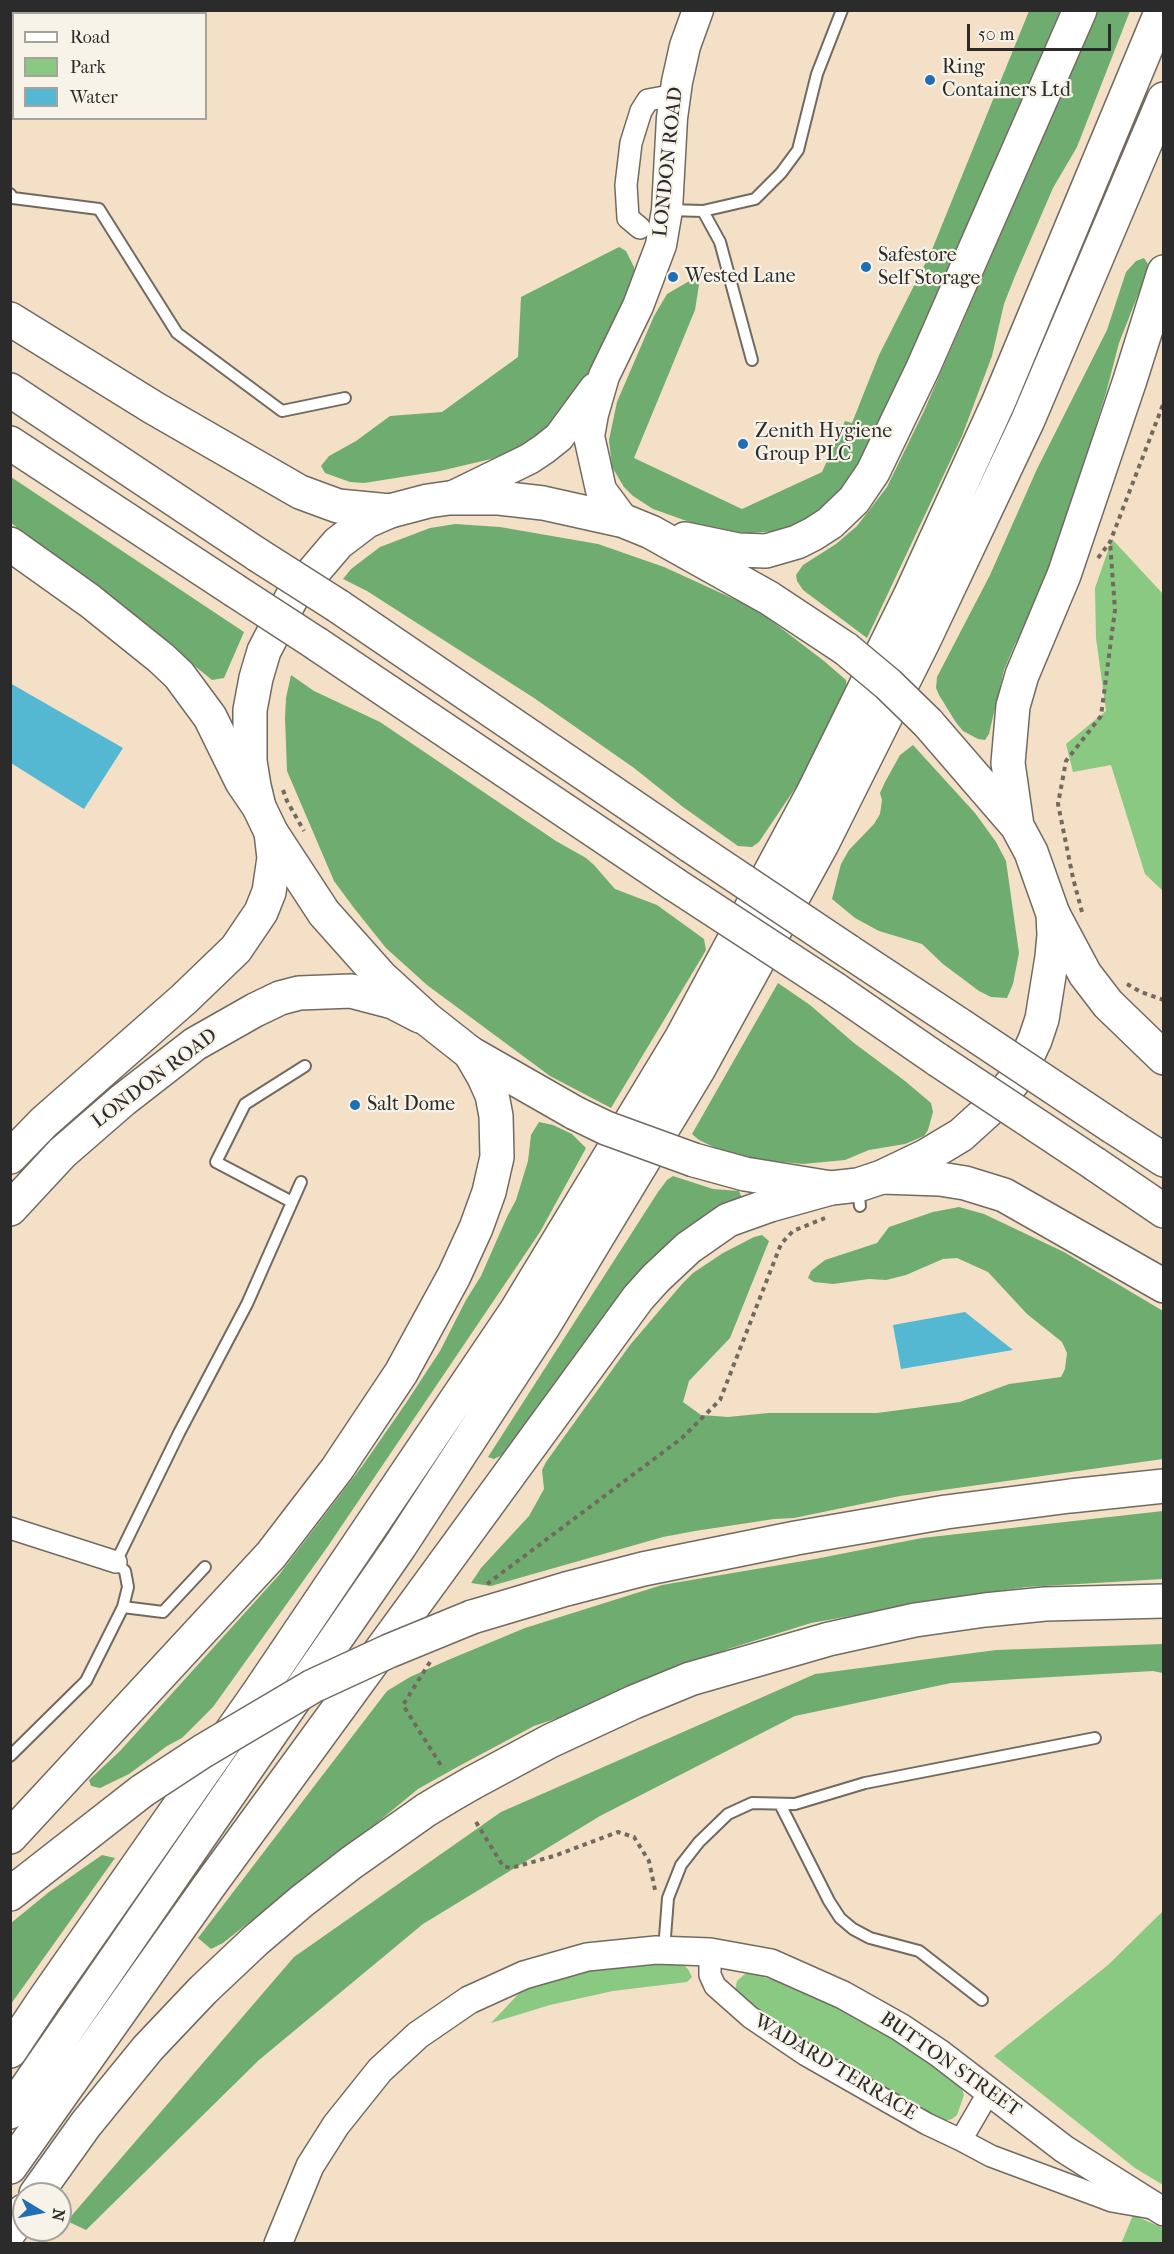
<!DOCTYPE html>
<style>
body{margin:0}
#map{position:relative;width:1174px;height:2254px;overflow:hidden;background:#f4e0c6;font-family:"IM FELL French Canon",serif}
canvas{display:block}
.frame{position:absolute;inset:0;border:12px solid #2b2b2b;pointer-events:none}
.legend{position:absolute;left:12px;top:12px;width:195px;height:108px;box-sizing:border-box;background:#f7f3e8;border:2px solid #a5a39c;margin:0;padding:8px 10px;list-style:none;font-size:18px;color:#2b2b2b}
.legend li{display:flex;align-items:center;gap:12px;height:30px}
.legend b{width:30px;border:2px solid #a5a39c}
.north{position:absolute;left:12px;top:2182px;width:60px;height:60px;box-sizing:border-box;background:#f7f3e8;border:2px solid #a5a39c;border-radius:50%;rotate:100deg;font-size:16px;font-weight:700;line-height:24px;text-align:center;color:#2b2b2b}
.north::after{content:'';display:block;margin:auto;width:21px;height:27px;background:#1f6fb2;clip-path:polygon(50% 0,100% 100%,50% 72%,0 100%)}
.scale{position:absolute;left:967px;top:24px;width:144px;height:27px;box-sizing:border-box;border:3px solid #2b2b2b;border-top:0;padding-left:8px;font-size:18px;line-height:21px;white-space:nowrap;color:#2b2b2b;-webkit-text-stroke:4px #f7f3e8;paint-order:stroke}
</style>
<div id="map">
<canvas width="1174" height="2254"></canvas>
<div class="frame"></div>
<ul class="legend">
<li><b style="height:8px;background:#fff"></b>Road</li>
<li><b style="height:16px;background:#89c981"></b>Park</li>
<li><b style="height:16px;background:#54b8d2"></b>Water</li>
</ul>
<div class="north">N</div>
<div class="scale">50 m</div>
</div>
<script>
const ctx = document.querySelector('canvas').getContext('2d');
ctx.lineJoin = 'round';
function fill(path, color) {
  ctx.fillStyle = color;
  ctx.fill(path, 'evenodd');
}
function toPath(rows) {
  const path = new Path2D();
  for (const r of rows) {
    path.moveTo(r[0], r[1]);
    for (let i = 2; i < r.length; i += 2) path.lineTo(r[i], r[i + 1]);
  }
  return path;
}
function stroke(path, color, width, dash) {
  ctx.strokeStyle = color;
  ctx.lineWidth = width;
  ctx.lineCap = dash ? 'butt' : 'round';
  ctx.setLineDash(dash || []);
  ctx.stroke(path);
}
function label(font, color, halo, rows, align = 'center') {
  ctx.font = font + ' "IM FELL French Canon",serif';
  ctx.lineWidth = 4.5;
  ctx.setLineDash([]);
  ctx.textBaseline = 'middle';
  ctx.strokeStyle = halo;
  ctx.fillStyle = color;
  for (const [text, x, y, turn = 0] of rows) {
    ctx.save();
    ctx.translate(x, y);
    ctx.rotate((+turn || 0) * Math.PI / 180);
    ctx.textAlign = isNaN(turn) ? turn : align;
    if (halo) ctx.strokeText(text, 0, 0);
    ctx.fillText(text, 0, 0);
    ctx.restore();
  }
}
const green = toPath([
 [1112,539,1163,594,1163,891,1145,874,1111,765,1073,772,1066,744,1106,711,1096,638,1095,588],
 [1163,1911,1163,2185,1135,2168,994,2056,1108,1965],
 [680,1962,688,1969,692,1977,687,1982,613,1991,550,2005,491,2023,526,1986,587,1969,624,1963],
 [745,1974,755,1974,809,1992,840,2007,917,2052,957,2082,962,2089,964,2095,957,2115,952,2119,940,2122,765,2022,735,1991,737,1981],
 [1133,2215,1163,2228,1163,2243,1121,2244]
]);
const forest = toPath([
 [1029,11,1063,11,947,279,851,484,809,521,778,531,750,533,712,530,653,509,633,496,624,487,612,467,609,440,617,402,654,316,667,294,691,280,699,265,701,272,695,310,634,458,742,509,822,472,845,421,852,423,879,355,931,252],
 [1098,11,1130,11,1077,147,1053,188,1015,276,1004,304,992,356,962,436,867,638,803,590,797,581,796,575,803,565,836,544,857,526,887,487,924,411],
 [619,247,626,251,634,267,634,276,591,376,555,425,524,446,491,459,440,471,364,483,350,482,325,473,321,466,329,456,356,441,390,416,442,412,518,357,521,297],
 [1144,258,1148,264,1145,277,1119,343,1106,393,1051,567,1027,629,1021,635,1015,644,1004,670,989,734,985,740,978,739,963,731,955,721,939,695,936,688,937,677,990,575,1037,469,1107,330,1126,272,1136,261],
 [11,477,244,632,224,678,212,680,105,593,11,523],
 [455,524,500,527,598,544,664,567,756,609,824,661,846,680,847,688,802,778,759,842,752,847,738,846,683,807,634,768,534,698,367,591,343,579,351,569,380,547,430,528],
 [291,675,314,691,380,722,556,841,586,858,594,865,615,889,657,905,704,939,706,950,702,957,611,1108,550,1076,427,985,386,948,354,908,334,881,287,771,285,718,286,698],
 [913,745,975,813,996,842,1006,861,1019,953,1013,984,1007,998,991,997,979,991,943,964,922,944,879,931,855,918,832,899,841,864,849,850,874,824,880,814,882,800,880,793,885,782,900,755],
 [778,983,810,1005,854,1043,905,1081,931,1103,933,1112,928,1130,924,1136,905,1144,869,1150,845,1160,803,1164,753,1159,720,1150,699,1140,692,1134],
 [539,1122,553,1125,572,1134,586,1148,540,1232,326,1549,213,1707,182,1738,167,1746,129,1774,100,1788,91,1786,89,1780,120,1751,279,1575,363,1465,406,1403,440,1351,466,1300,481,1276,507,1217,516,1200,528,1161,531,1135],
 [673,1176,713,1189,739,1191,742,1198,502,1455,494,1459,488,1457,658,1192,667,1180],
 [959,1207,984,1214,1064,1252,1163,1311,1163,1459,900,1496,794,1518,774,1519,695,1531,663,1537,491,1586,471,1583,481,1568,529,1516,544,1489,542,1470,546,1462,630,1345,682,1284,693,1273,723,1253,754,1237,762,1235,769,1241,730,1338,689,1381,683,1402,701,1415,728,1417,768,1413,877,1413,960,1402,1009,1384,1061,1377,1065,1369,1067,1353,1062,1342,1027,1314,988,1272,957,1258,943,1259,906,1275,886,1280,869,1279,833,1284,814,1282,808,1278,811,1271,825,1260,877,1243,889,1227,933,1212],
 [1163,1511,1163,1579,1027,1587,969,1595,811,1623,728,1649,570,1714,534,1726,459,1766,418,1789,332,1860,310,1874,223,1943,211,1949,198,1938,387,1691,410,1677,448,1660,525,1628,662,1585,815,1559,922,1538],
 [1163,1644,1163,1673,1153,1671,951,1683,795,1716,600,1816,423,1924,259,2060,86,2230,67,2221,294,1957,501,1812,815,1674,996,1650],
 [102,1855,115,1858,11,2004,11,1923,49,1892]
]);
const water = toPath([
 [10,683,123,748,84,809,11,763],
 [965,1312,1013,1350,901,1369,893,1325]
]);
const path = toPath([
 [1098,558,1110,542,1164,402],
 [283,790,287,801,304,831],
 [1082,912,1073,878,1058,804,1066,761,1101,716,1115,610,1110,542],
 [1127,984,1141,992,1164,1000],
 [487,1584,682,1438,720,1400,781,1244,793,1231,825,1218],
 [430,1662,403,1705,442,1767],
 [476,1822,503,1866,511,1868,554,1856,618,1832,634,1837,649,1861,655,1890]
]);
const service = toPath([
 [142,14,145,10],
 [10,80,14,79],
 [10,194,13,198,99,209,177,333,282,411,345,398],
 [668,210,703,211],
 [752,360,720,242,703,211,755,199,781,173,798,150,817,74,842,10],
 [858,1188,860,1206],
 [292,1202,216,1162,245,1104,305,1066],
 [123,1607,163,1612,205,1567],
 [10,1756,86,1681,123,1607,128,1587,125,1571,116,1562,179,1433,247,1304,301,1182],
 [780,1804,829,1901,840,1918,853,1929,870,1938,919,1951,982,2000],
 [664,1950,668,1898,681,1865,699,1842,728,1814,752,1803,795,1804,865,1783,1095,1738]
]);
const minor = toPath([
 [640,228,628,218,626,185,631,143,641,111,648,100,675,95],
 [10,1528,116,1562],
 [710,1952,710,1975,715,1986,750,2017,806,2055,927,2124,961,2140,990,2090],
 [961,2140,991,2156,1112,2201,1152,2208]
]);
const tertiary = toPath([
 [278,2244,310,2166,336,2125,380,2070,418,2035,469,2000,524,1975,587,1957,656,1950,710,1952,771,1963,843,1995,900,2027,939,2053,1064,2149,1164,2212]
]);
const secondary = toPath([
 [449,498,529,459,544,449,559,437,595,388],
 [624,521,601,490,589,436,593,414,604,376,638,306,661,245,667,210,672,118,677,82,685,46,698,10]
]);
const primary = toPath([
 [10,1157,44,1122,184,999,236,949,261,912,269,892,274,858,271,832],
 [10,1209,62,1153,123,1100,195,1044,255,1010,280,998,299,993,351,991,393,1002,420,1016]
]);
const trunk = toPath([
 [685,539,738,550,766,551,797,542,813,534,830,523,854,500,873,472,923,368,1080,10],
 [1017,826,1008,763,1013,706,1022,675,1064,575,1130,380,1164,272],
 [575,1113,470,1053,427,1019,381,977,324,913,271,832,259,807,254,786,250,761,250,710,256,678,264,651,292,597,338,543,367,521,390,511,428,501,449,498,499,498,543,503,624,521,651,532,769,598,846,649],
 [694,1160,745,1174,831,1188,858,1185,882,1177,926,1156,961,1135,993,1106,1018,1076,1035,1040,1042,1019,1052,957,1054,935,1053,914,1031,852,1017,826,928,723]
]);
const motorway = toPath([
 [10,319,154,408,300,492,338,506,390,511],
 [10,390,258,555],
 [10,443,234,590],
 [10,544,90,601,161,658,179,675,210,717,242,782,259,807],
 [338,606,691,846],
 [317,644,674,884],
 [1053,914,1085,974,1108,1004,1164,1058],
 [848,951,960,1025],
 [835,989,938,1060],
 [1113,1127,1164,1160],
 [1095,1164,1164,1211],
 [882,1177,940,1179,965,1183,1004,1195,1164,1286],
 [472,1617,566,1589,643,1569,796,1538,946,1512,1070,1496,1164,1486],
 [472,1783,550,1741,634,1702,690,1679,829,1639,915,1620,985,1610,1045,1604,1164,1601],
 [10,1837,271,1555,337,1469,401,1373,454,1276,476,1228,489,1192,497,1157,496,1116,492,1095,484,1077,470,1053],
 [10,1894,142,1791],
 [10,2051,44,2000,259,1692,516,1311,682,1037,814,791,911,594,999,401,1162,10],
 [10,2112,400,1546,543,1327,698,1070,822,844,924,640,1028,420,1164,99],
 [10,2167,209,1886,638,1298,656,1278,688,1248,728,1220,770,1205,831,1188],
 [36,2194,86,2124,148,2048,203,1990,256,1940,302,1901,351,1863,426,1810,446,1798],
 [10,2231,24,2211]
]);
const trunkBridge = toPath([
 [846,649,888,684,928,723],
 [575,1113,606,1128,694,1160]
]);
const motorwayBridge = toPath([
 [258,555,338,606],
 [234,590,317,644],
 [691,846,848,951],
 [674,884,835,989],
 [960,1025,1113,1127],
 [938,1060,1095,1164],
 [142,1791,203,1751,313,1686,389,1651,472,1617],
 [446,1798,472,1783]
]);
const markers = [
 [930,80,6,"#1f6fb2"],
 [866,267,6,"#1f6fb2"],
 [673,277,6,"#1f6fb2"],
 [743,444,6,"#1f6fb2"],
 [355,1105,6,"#1f6fb2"]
];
const poiNames = [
 ["Ring",942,68],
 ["Containers Ltd",942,91],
 ["Safestore",878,256],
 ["Self Storage",878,279],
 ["Wested Lane",685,277],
 ["Zenith Hygiene",755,432],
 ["Group PLC",755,455],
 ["Salt Dome",367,1105]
];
const streetNames = [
 ["LONDON ROAD",669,162,-84],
 ["LONDON ROAD",155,1079,-37],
 ["BUTTON STREET",950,2065,35],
 ["WADARD TERRACE",835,2068,31]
];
fill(green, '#89c981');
fill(forest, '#6ead6f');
fill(water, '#54b8d2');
stroke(service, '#716a61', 14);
stroke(minor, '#716a61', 24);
stroke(tertiary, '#716a61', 30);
stroke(secondary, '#716a61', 33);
stroke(primary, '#716a61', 36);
stroke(trunk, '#716a61', 36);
stroke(motorway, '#716a61', 36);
stroke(path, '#716a61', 4, [4.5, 4.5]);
stroke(service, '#fff', 10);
stroke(minor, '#fff', 21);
stroke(tertiary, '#fff', 27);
stroke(secondary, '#fff', 30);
stroke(primary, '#fff', 33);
stroke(trunk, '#fff', 33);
stroke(motorway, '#fff', 33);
stroke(trunkBridge, '#716a61', 36, []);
stroke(motorwayBridge, '#716a61', 36, []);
stroke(trunkBridge, '#fff', 33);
stroke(motorwayBridge, '#fff', 33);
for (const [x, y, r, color] of markers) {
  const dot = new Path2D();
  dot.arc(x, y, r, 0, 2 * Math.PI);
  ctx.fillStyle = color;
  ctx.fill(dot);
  stroke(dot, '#f7f3e8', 2);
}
label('20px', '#2b2b2b', '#f7f3e8', poiNames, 'left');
label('20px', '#2b2b2b', '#f7f3e8', streetNames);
</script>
